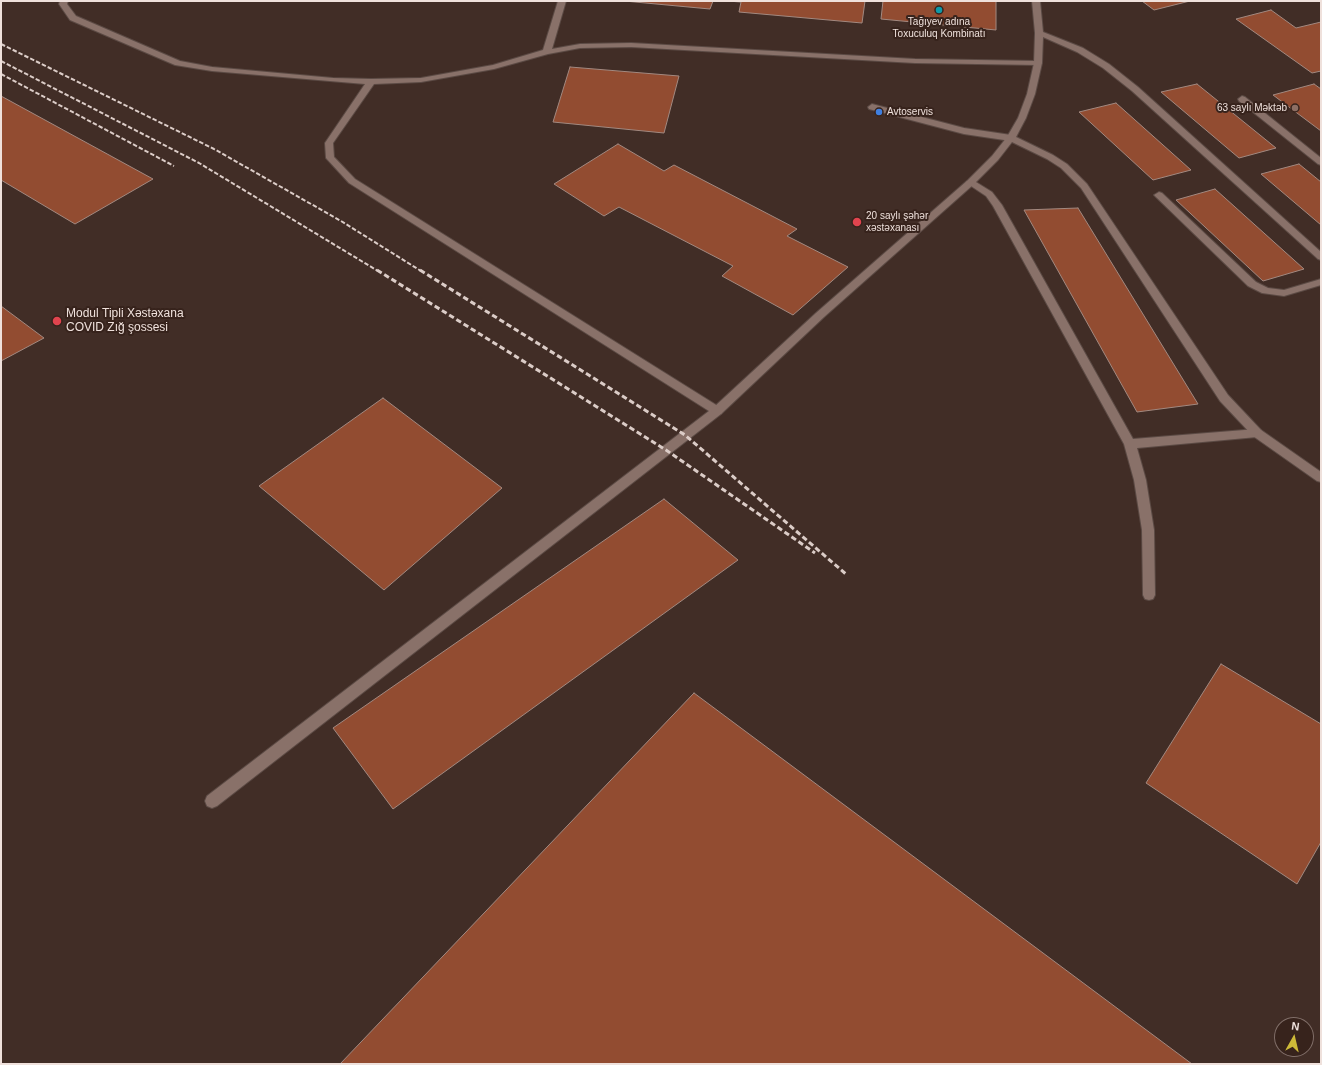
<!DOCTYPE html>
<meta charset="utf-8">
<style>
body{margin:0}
#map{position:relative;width:1322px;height:1065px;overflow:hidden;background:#412d26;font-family:Arial,sans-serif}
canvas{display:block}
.frame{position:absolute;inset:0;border:2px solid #efe1dc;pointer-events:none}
.north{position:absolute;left:1274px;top:1017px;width:40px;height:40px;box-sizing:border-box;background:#37231c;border:1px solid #816f69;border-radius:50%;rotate:8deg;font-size:11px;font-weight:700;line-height:16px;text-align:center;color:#efe1dc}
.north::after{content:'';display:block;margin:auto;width:14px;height:18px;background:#cdb938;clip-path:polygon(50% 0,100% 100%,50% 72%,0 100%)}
</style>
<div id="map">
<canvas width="1322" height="1065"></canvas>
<div class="frame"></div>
<div class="north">N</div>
</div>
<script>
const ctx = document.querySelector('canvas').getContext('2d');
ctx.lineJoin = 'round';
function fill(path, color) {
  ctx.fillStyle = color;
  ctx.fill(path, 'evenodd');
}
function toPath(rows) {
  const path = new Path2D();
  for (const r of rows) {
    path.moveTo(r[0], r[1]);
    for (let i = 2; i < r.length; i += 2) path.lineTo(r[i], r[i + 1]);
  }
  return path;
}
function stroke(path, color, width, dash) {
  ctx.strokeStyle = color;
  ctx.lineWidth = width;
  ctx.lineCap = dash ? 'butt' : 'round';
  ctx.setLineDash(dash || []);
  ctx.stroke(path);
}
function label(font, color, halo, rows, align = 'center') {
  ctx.font = font + ' Arial,sans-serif';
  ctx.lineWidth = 4;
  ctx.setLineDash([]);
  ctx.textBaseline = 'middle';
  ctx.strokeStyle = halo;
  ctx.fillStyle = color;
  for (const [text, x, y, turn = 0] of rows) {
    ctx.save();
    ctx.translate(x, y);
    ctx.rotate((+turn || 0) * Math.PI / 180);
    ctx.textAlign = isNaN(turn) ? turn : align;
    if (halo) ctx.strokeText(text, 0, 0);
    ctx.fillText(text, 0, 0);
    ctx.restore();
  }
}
const building = toPath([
 [624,1,713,1,710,9,624,1],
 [727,1,865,1,862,23,739,12,741,2,727,1],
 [883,1,996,1,996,30,881,19,883,1],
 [1142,1,1190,1,1154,10,1142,1],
 [1271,10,1296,28,1321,22,1321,71,1312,73,1236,19,1271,10],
 [570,67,679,76,664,133,553,122,570,67],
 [1197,84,1276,148,1239,158,1161,92,1197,84],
 [1314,84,1321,89,1321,131,1273,95,1314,84],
 [1,96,153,179,75,224,1,180,1,96],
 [1116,103,1191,170,1153,180,1079,112,1116,103],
 [618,144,664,171,674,165,797,229,787,236,848,267,793,315,722,276,733,266,619,207,604,216,554,184,618,144],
 [1299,164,1321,182,1321,225,1261,174,1299,164],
 [1215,189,1304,269,1263,281,1176,200,1215,189],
 [1078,208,1198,404,1137,412,1024,210,1078,208],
 [1,306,44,338,1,361,1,306],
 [383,398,502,488,384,590,259,486,383,398],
 [664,499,738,560,393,809,333,728,664,499],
 [1221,664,1321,724,1321,842,1297,884,1146,783,1221,664],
 [694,693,1192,1064,340,1064,694,693]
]);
const lane = toPath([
 [60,1,68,1,67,4,76,16,180,61,212,67,333,78,371,79,421,78,493,65,543,50,558,1,566,1,552,49,580,44,631,43,915,59,1038,61,1042,63,1038,65,915,63,631,47,580,48,548,54,494,69,421,82,374,84,333,143,334,157,355,179,721,408,723,411,721,414,217,806,212,808,207,806,205,801,207,796,709,411,349,183,326,158,325,143,365,84,212,71,175,65,70,20,59,4,60,1],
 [872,104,964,128,1011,135,1015,138,1011,141,964,134,869,109,868,107,872,104],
 [971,179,992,192,1002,205,1133,439,1257,429,1261,430,1263,433,1261,436,1257,437,1137,448,1146,480,1154,530,1155,595,1153,599,1149,600,1145,599,1143,595,1142,530,1134,480,1124,444,993,206,986,196,968,184,966,182,971,179],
 [1159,192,1162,193,1256,282,1268,288,1284,290,1321,279,1321,285,1284,296,1262,293,1248,286,1156,197,1154,195,1159,192]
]);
const street = toPath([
 [1032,1,1040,1,1043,32,1083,48,1109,64,1138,87,1321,252,1321,260,1318,259,1132,91,1103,68,1077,52,1043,37,1042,63,1035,94,1026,118,1016,137,1053,155,1067,164,1087,184,1228,395,1261,430,1321,472,1321,482,1317,481,1253,436,1220,401,1081,188,1061,168,1047,159,1012,142,998,160,974,184,824,317,721,414,713,414,711,411,713,408,816,313,968,180,992,156,1007,137,1018,118,1027,94,1034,63,1035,33,1032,1],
 [1242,96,1245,97,1321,158,1321,165,1318,164,1239,101,1238,99,1242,96]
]);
const railFar1 = toPath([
 [1,44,214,149,341,221,421,271],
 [1,61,199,163,378,271],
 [1,74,174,166]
]);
const rail = toPath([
 [377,270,666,450,815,553],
 [420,270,685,435,847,575]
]);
const markers = [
 [939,10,4,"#0f9aa8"],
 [1295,108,4,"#8d6e63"],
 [879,112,4,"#3f7fe0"],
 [857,222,5,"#e0444e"],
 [57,321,5,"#e0444e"]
];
const farPoinames = [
 ["Tağıyev adına",939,22,"center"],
 ["Toxuculuq Kombinatı",939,34,"center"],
 ["63 saylı Məktəb",1287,108,"right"],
 ["Avtoservis",887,112],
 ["20 saylı şəhər",866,216],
 ["xəstəxanası",866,228]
];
const poiNames = [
 ["Modul Tipli Xəstəxana",66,314],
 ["COVID Zığ şossesi",66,328]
];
fill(building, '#924c31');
stroke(building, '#a28980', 1);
stroke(lane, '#5b4a44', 2);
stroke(street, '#5b4a44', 2);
fill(lane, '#897169');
fill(street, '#897169');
stroke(railFar1, '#dbccc7', 2, [4.5, 2]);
stroke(rail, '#dbccc7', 3, [5.5, 3]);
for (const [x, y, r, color] of markers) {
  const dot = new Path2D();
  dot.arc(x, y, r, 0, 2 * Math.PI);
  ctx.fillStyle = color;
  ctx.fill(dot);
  stroke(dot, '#37231c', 1.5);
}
label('10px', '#efe1dc', '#37231c', farPoinames, 'left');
label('12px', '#efe1dc', '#37231c', poiNames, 'left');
</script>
